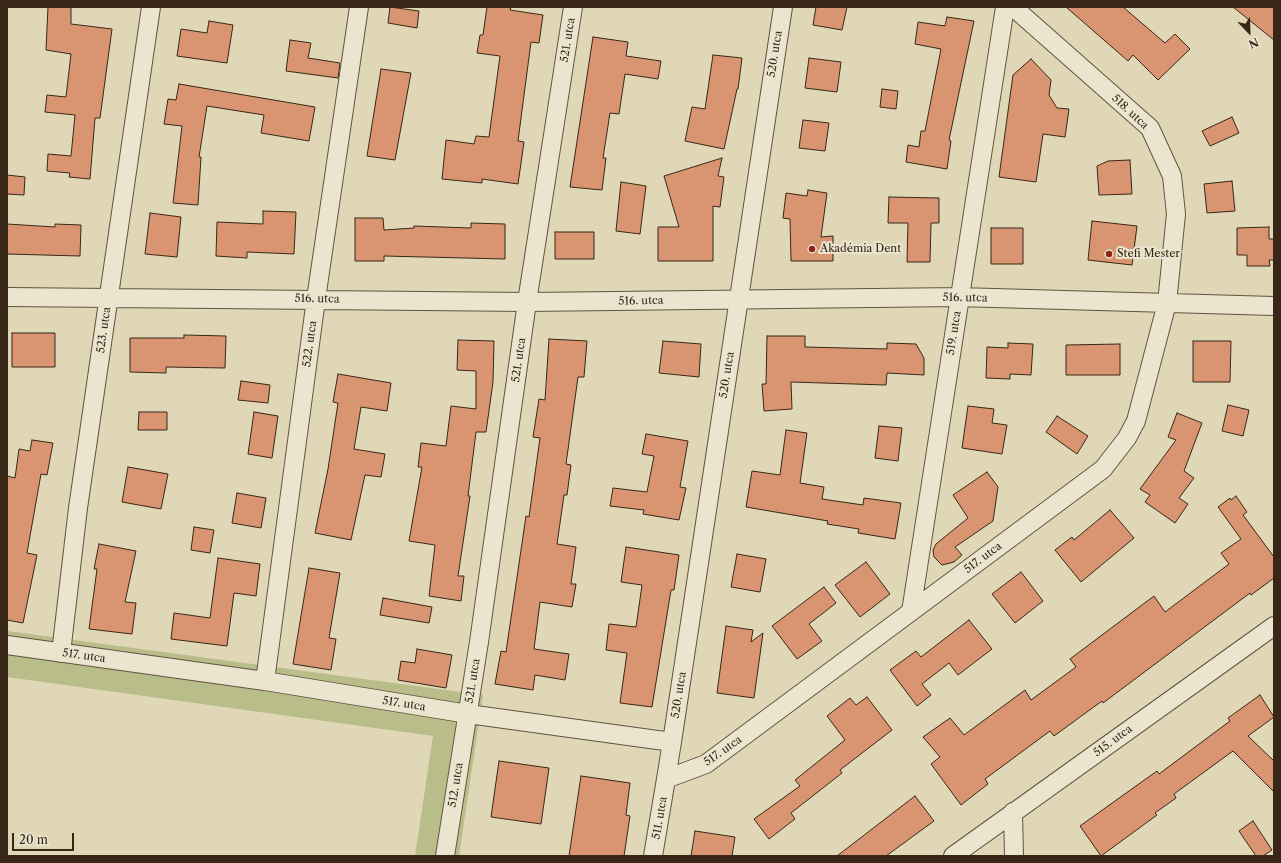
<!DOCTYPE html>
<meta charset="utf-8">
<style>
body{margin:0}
#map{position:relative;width:1281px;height:863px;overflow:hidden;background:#e0d7b7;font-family:"Libre Caslon Text",serif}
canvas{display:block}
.frame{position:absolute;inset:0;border:8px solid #382717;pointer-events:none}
.north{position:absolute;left:1229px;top:12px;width:40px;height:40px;-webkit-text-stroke:3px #ebe5d0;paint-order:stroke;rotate:157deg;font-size:11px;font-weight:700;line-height:16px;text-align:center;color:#382717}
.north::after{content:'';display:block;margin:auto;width:14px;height:18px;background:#382717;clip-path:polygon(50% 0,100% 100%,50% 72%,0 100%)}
.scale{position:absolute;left:12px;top:833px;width:62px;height:18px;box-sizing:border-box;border:2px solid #382717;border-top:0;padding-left:5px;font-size:12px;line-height:14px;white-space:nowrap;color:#382717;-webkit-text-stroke:3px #ebe5d0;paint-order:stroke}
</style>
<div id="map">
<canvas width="1281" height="863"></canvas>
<div class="frame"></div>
<div class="north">N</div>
<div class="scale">20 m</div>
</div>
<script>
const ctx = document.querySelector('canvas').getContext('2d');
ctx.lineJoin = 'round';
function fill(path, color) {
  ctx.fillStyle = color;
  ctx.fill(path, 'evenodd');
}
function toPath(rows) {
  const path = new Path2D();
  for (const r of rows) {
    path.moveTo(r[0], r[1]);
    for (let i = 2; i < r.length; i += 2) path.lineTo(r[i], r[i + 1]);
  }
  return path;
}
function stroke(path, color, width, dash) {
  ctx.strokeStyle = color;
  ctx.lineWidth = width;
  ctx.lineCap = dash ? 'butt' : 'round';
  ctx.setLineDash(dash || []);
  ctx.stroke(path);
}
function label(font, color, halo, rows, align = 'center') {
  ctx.font = font + ' "Libre Caslon Text",serif';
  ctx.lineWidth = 4;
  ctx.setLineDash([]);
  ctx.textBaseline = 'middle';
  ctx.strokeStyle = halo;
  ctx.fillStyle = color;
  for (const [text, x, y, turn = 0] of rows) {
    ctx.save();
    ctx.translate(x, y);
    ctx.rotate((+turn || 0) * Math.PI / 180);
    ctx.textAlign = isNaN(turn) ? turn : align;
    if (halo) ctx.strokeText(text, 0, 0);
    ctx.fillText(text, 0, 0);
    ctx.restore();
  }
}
const green = toPath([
 [7,631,483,695,459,856,415,856,433,736,7,677]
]);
const building = toPath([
 [48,7,71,7,71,24,112,29,100,118,95,118,90,179,69,177,70,173,47,171,48,154,71,156,75,115,45,112,47,95,66,97,71,54,46,50,48,7],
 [390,7,419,11,417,28,388,23,390,7],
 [487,7,511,7,510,10,543,15,539,43,531,42,518,141,524,142,518,184,482,179,482,183,442,179,446,140,474,144,476,136,489,137,500,56,477,53,480,35,483,35,487,7],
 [816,7,847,7,842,30,813,25,816,7],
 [1066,7,1123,7,1165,43,1175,34,1190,49,1158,80,1133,55,1128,61,1066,7],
 [1233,7,1274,7,1274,40,1233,7],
 [947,17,974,21,949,140,951,141,947,169,906,162,908,145,919,147,921,131,925,131,941,49,915,44,918,22,945,26,947,17],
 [209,21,233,25,227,63,177,56,181,29,207,33,209,21],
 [593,37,628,42,626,56,661,61,658,79,625,74,619,114,610,113,603,158,606,158,602,190,570,187,593,37],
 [290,40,311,43,308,58,340,63,338,78,286,71,290,40],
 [713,55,742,58,738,89,737,89,724,149,685,141,692,107,705,109,713,55],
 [809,58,841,62,837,92,805,88,809,58],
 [1031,59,1051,80,1049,95,1057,108,1069,109,1065,137,1043,134,1036,182,999,177,1013,75,1031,59],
 [381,69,411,73,395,160,367,156,381,69],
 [179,84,315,107,309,141,261,133,264,115,207,106,199,157,201,157,198,205,173,203,182,126,164,124,168,99,176,100,179,84],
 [882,89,898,91,896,109,880,107,882,89],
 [1232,117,1239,133,1210,146,1202,131,1232,117],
 [803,120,829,123,825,151,799,148,803,120],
 [722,158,718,176,724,177,720,207,713,206,713,261,658,261,658,227,679,227,664,176,722,158],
 [1130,160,1132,194,1099,195,1097,166,1108,161,1130,160],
 [7,175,25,177,24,195,7,194,7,175],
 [1232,181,1235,211,1207,213,1204,184,1232,181],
 [621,182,646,186,640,234,616,231,621,182],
 [808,190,827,193,821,237,833,236,833,261,791,261,790,219,783,218,786,193,807,196,808,190],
 [889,197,939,198,939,223,931,223,930,262,907,262,908,223,888,223,889,197],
 [263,211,296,212,294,254,247,252,247,258,216,256,217,222,263,224,263,211],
 [150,213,181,217,177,257,145,254,150,213],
 [355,218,383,218,384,230,414,228,414,226,471,228,471,223,505,224,505,259,384,256,384,261,355,261,355,218],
 [1092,221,1137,226,1132,265,1088,260,1092,221],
 [7,224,55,227,55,224,81,225,80,256,7,254,7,224],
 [1269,227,1269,239,1274,239,1274,260,1269,260,1270,266,1247,266,1247,255,1237,255,1237,228,1269,227],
 [991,228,1023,228,1023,264,991,264,991,228],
 [555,232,594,232,594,259,555,259,555,232],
 [12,333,55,333,55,367,12,367,12,333],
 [184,335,226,336,225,368,166,367,166,373,130,372,130,338,184,338,184,335],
 [767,336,805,336,805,347,887,349,887,343,916,344,924,358,924,375,887,373,886,385,791,382,792,409,764,411,762,384,766,384,767,336],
 [549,339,587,341,584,377,578,377,566,464,571,465,567,495,564,495,557,544,576,547,571,584,576,584,572,607,540,602,534,649,569,654,565,680,535,675,533,690,495,684,501,651,506,652,526,516,529,517,540,438,533,437,539,399,545,400,549,339],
 [458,340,494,341,493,382,486,432,476,432,468,496,470,496,458,576,464,576,461,601,429,596,435,545,409,541,422,467,418,467,421,443,446,446,451,406,476,409,476,371,457,370,458,340],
 [663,341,701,344,699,377,659,373,663,341],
 [1193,341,1231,341,1230,382,1193,382,1193,341],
 [1008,343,1033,344,1031,375,1010,374,1010,379,986,378,987,347,1008,348,1008,343],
 [1120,344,1120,375,1066,375,1066,345,1120,344],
 [338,374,391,383,387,411,361,407,354,449,385,454,381,477,365,475,351,540,315,533,328,469,338,403,333,402,338,374],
 [241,381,270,385,268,403,238,400,241,381],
 [1228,405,1249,410,1243,436,1222,431,1228,405],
 [968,406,994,409,992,423,1007,425,1002,454,962,448,968,406],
 [139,412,167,412,167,430,138,430,139,412],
 [254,412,278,416,272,458,248,454,254,412],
 [1177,413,1202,423,1184,471,1194,478,1179,498,1188,504,1175,523,1145,502,1150,495,1140,489,1176,440,1168,437,1177,413],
 [1057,416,1088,436,1077,454,1046,432,1057,416],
 [879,426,902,428,898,461,875,458,879,426],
 [786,430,807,433,800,483,824,487,822,499,863,505,864,498,901,503,895,539,858,533,859,529,827,524,828,521,746,507,752,471,780,475,786,430],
 [646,434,688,441,680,487,686,488,679,520,643,514,644,510,610,506,613,488,647,492,654,456,642,454,646,434],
 [32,440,53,443,47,475,41,474,27,553,37,555,23,623,7,620,7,476,15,478,19,449,30,451,32,440],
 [128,467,168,474,161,509,122,502,128,467],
 [987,472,998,487,993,521,955,547,962,555,954,562,942,565,934,557,933,550,936,544,968,518,953,495,987,472],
 [237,493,266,498,261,528,232,523,237,493],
 [1236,496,1247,512,1243,515,1274,557,1274,578,1251,595,1250,593,1103,703,1102,701,1054,736,1050,731,985,779,988,784,961,805,931,764,940,757,923,737,950,718,964,735,1025,690,1031,700,1076,667,1070,659,1154,596,1165,612,1229,564,1221,553,1241,539,1218,507,1230,498,1231,500,1236,496],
 [1110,510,1134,538,1081,582,1055,550,1072,537,1074,540,1110,510],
 [194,527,214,530,210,553,191,550,194,527],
 [99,544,136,551,125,602,136,603,132,634,89,629,97,569,94,569,99,544],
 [626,547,679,555,674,590,671,590,652,707,620,703,627,653,606,650,609,624,636,627,642,585,621,582,626,547],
 [737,554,766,559,760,592,731,587,737,554],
 [218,558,260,564,256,596,234,593,227,646,171,639,174,613,210,618,218,558],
 [866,562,890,594,860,617,835,585,866,562],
 [309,568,340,573,329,638,336,639,331,670,293,664,309,568],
 [1021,572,1043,601,1015,623,992,594,1021,572],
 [824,587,836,603,809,624,822,641,797,659,772,626,824,587],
 [383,598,432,607,429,623,380,615,383,598],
 [969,620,992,649,958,675,949,663,922,684,931,695,917,706,890,670,916,651,921,657,969,620],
 [726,626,753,630,751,642,763,633,754,698,717,693,726,626],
 [417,649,452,655,446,688,398,680,401,661,415,663,417,649],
 [1260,695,1274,717,1248,736,1274,761,1274,792,1233,751,1174,794,1176,798,1155,813,1157,815,1101,856,1080,826,1157,771,1159,774,1230,721,1228,718,1260,695],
 [867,697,892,730,840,770,842,773,791,813,795,819,769,839,754,819,800,786,795,780,845,740,827,716,850,698,856,705,867,697],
 [499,761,549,768,541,824,491,817,499,761],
 [581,776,630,783,626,815,630,816,624,856,569,856,581,776],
 [915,796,934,821,886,856,837,856,915,796],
 [1253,821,1272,850,1263,856,1256,856,1239,831,1253,821],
 [695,831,735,837,732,856,691,856,695,831]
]);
const street = toPath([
 [7,297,527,302,959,297,1274,306],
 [911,612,1005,7],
 [7,645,265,681,468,714,672,742,666,779,706,764,1103,469,1127,438,1136,421,1167,303,1176,214,1172,176,1150,128,1013,7],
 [61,653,78,508,151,7],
 [265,681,316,299,359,7],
 [672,742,783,7],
 [1013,812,1014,856],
 [445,856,479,642,527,302,573,7],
 [653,856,666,779],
 [953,856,1274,626]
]);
const markers = [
 [812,249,4,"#8f2418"],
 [1109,254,4,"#8f2418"]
];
const streetNames = [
 ["521. utca",568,40,-81],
 ["520. utca",775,54,-81],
 ["518. utca",1130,112,43],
 ["516. utca",965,298,1],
 ["516. utca",317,299,1],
 ["516. utca",641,301,-1],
 ["523. utca",104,330,-82],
 ["519. utca",954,333,-81],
 ["522. utca",310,344,-82],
 ["521. utca",519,360,-82],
 ["520. utca",727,375,-81],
 ["517. utca",983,558,-37],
 ["517. utca",84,656,8],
 ["521. utca",473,681,-81],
 ["520. utca",679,695,-81],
 ["517. utca",404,704,9],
 ["515. utca",1113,741,-36],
 ["517. utca",723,751,-35],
 ["512. utca",456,785,-81],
 ["511. utca",660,818,-80]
];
const poiNames = [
 ["Akadémia Dent",820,249],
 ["Stefi Mester",1117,254]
];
fill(green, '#b8bd8a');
fill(building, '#d99571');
stroke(building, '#382717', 1);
stroke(street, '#62533f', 20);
stroke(street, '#ebe5d0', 18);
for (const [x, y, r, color] of markers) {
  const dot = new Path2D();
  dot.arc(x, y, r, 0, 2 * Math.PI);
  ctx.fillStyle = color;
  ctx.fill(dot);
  stroke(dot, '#ebe5d0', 1.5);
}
label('11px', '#382717', '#ebe5d0', streetNames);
label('11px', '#382717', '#ebe5d0', poiNames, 'left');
</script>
